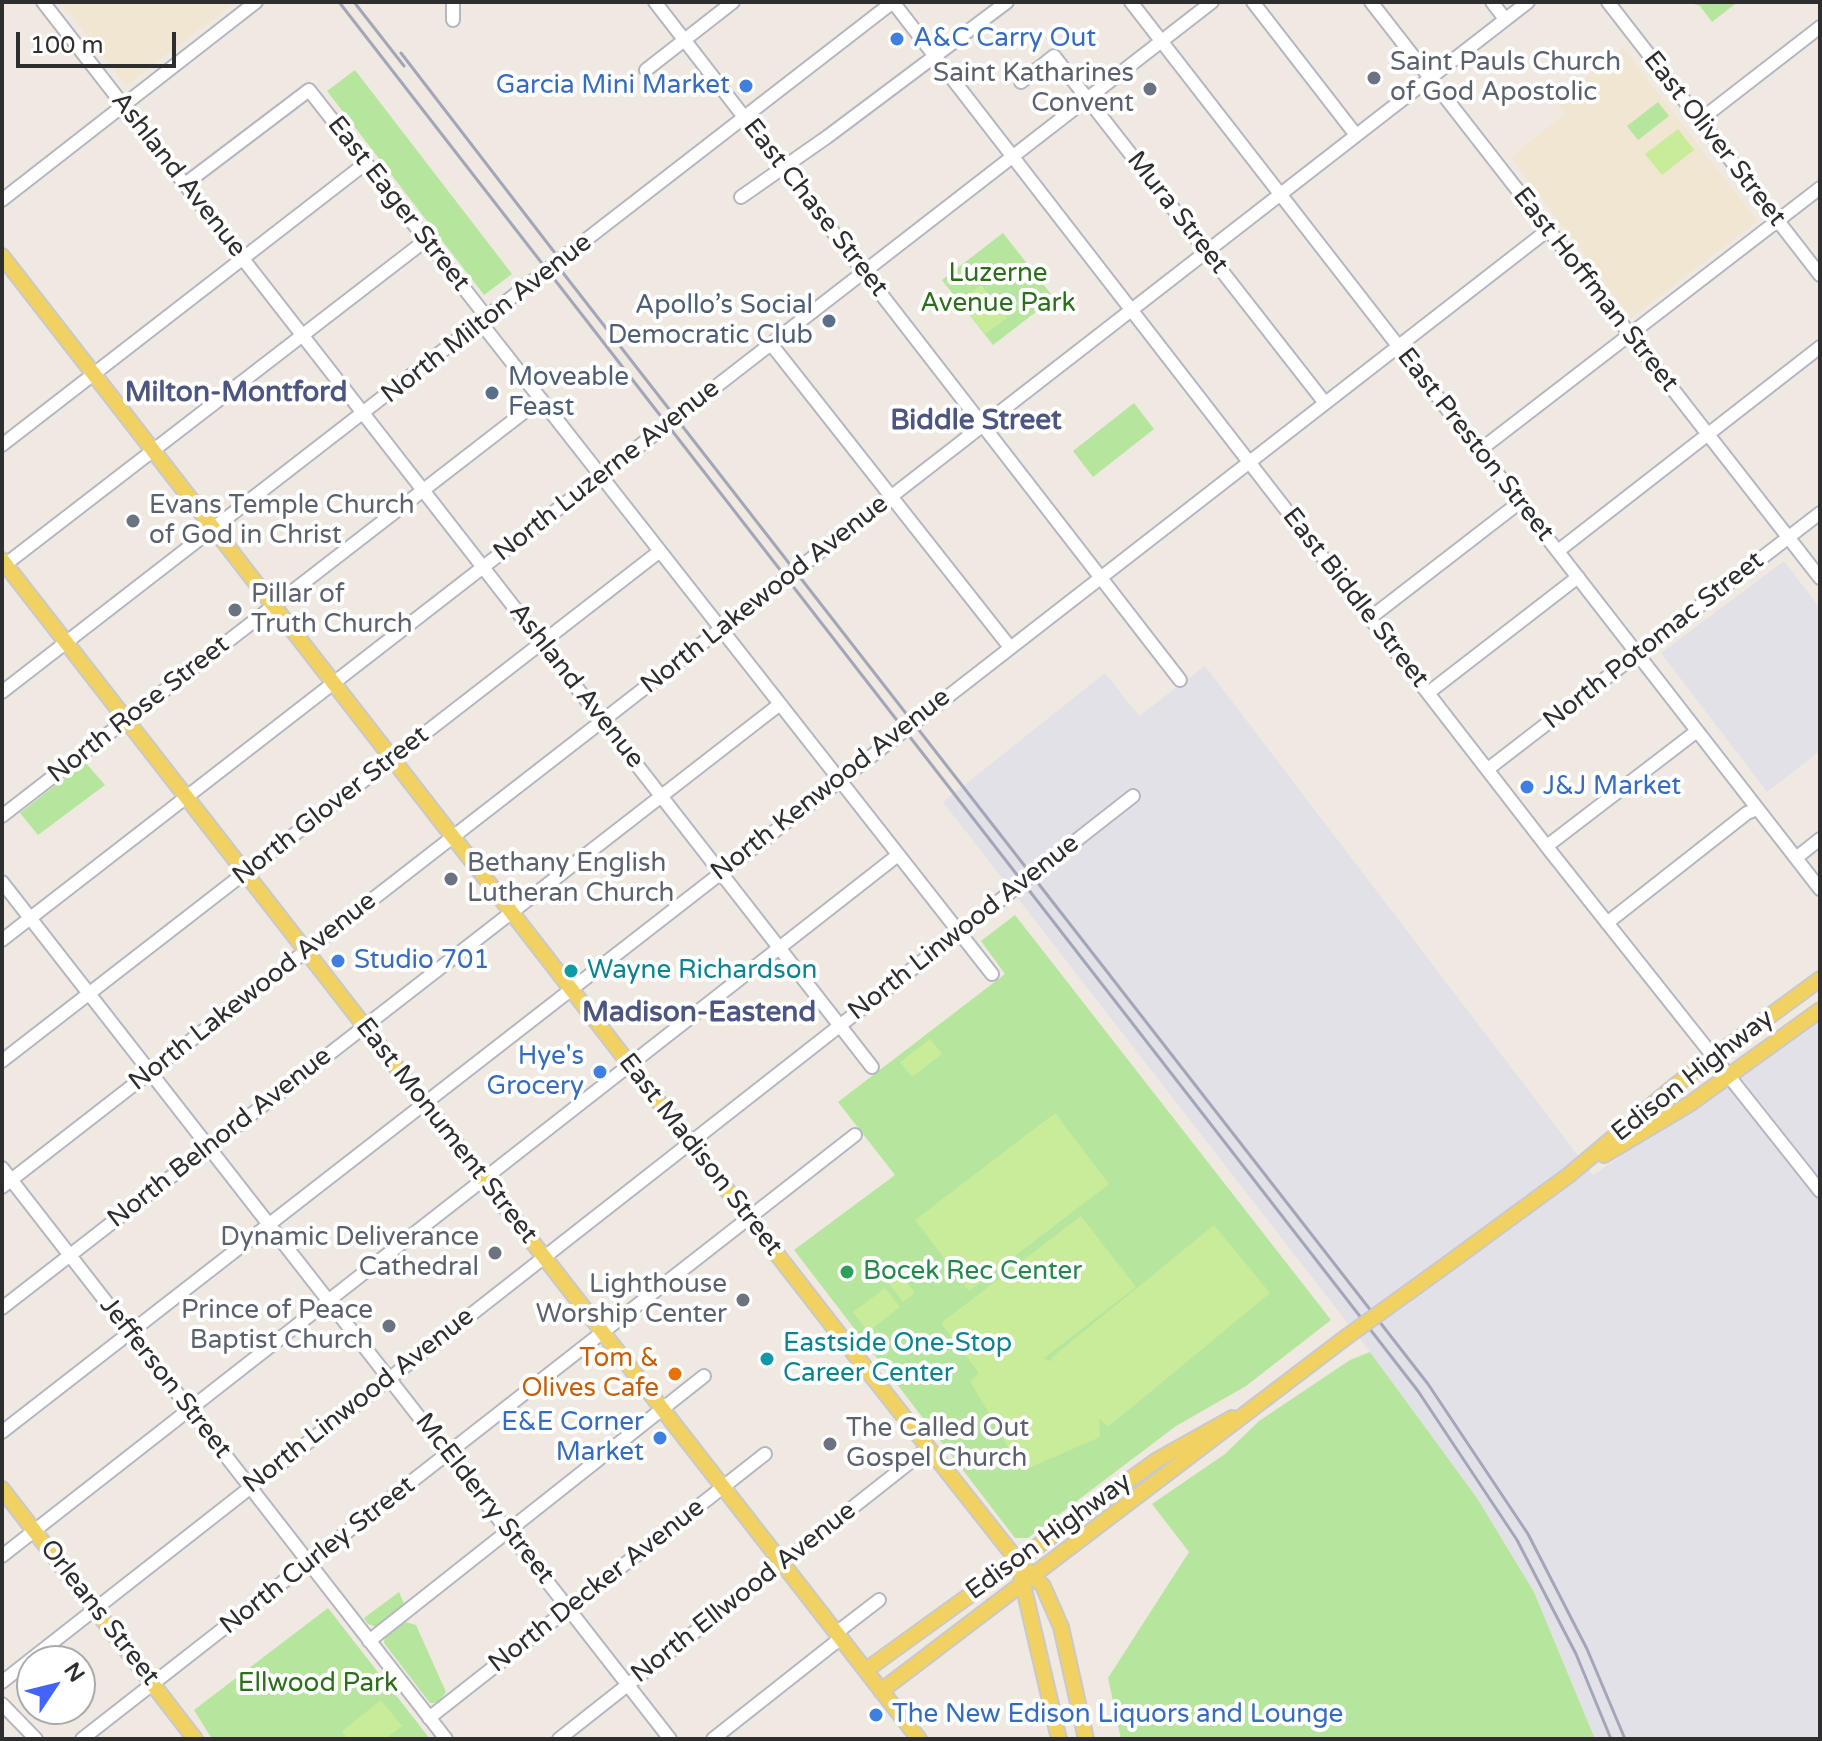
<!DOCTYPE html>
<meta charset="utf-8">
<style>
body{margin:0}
#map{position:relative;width:1822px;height:1741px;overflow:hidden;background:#efe9e1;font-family:"Varela Round",sans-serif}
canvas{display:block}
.frame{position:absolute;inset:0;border:4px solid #2e2e2e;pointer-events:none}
.north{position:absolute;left:16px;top:1645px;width:80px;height:80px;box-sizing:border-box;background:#fff;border:2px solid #ababab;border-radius:50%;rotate:55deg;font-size:22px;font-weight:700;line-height:32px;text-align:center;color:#2e2e2e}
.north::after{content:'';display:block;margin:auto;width:28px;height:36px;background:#4264fb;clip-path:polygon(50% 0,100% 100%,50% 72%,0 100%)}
.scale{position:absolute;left:16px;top:32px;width:160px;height:36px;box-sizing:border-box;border:4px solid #2e2e2e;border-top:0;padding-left:10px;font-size:24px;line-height:28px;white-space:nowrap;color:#2e2e2e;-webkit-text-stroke:6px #fff;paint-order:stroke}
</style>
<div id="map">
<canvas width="1822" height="1741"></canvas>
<div class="frame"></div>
<div class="north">N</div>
<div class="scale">100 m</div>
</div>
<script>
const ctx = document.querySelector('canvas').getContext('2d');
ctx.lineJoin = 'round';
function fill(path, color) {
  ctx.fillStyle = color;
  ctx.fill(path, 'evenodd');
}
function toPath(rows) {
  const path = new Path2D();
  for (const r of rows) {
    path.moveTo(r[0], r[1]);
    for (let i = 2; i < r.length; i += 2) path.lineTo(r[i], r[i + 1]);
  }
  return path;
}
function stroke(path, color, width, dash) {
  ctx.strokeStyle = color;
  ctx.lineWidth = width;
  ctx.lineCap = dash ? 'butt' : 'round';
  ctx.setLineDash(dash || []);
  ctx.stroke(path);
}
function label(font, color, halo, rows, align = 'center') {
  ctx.font = font + ' "Varela Round",sans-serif';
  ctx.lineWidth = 8;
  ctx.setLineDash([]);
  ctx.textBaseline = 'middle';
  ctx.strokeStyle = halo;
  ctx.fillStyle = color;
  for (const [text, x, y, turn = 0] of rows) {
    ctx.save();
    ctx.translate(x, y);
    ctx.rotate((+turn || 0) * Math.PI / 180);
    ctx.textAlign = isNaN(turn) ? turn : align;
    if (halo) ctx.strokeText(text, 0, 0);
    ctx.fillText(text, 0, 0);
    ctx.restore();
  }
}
const industrial = toPath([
 [1784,561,1820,608,1820,751,1767,792,1661,653],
 [1205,666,1593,1175,1820,1020,1820,1739,1595,1739,1534,1592,1477,1498,1370,1352,943,802,1105,673,1139,716]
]);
const education = toPath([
 [61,2,235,2,126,85],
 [1623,48,1757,221,1631,318,1511,157,1565,114,1556,101]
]);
const green = toPath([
 [1688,2,1733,2,1735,4,1712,22,1700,6],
 [355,70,512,274,484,295,327,91],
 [1658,102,1669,116,1638,140,1627,126],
 [1003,233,1054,298,993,345,942,280],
 [1134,403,1154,429,1093,477,1073,451],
 [85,762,105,785,38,835,20,813],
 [1015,915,1331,1320,1246,1386,1176,1426,1028,1538,1015,1538,794,1250,895,1175,838,1102,1005,974,981,941],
 [1370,1352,1477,1498,1534,1592,1595,1739,1121,1739,1108,1678,1189,1552,1152,1504,1225,1454,1259,1421,1350,1360],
 [399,1592,405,1606,376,1627,368,1624,364,1618],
 [328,1608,430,1739,212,1739,194,1710],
 [405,1622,416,1625,446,1692,438,1703,430,1703,384,1643,385,1636]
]);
const pitch = toPath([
 [1678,129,1694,150,1662,175,1645,154],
 [981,285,1007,318,985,334,960,301],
 [930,1039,942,1054,912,1077,900,1062],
 [1055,1113,1109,1184,969,1291,915,1220],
 [1081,1216,1136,1287,1043,1359,1053,1361,1051,1358,1214,1225,1270,1293,1108,1427,1099,1418,1100,1437,1029,1468,1019,1466,970,1381,979,1373,941,1323],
 [899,1272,915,1293,903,1302,887,1281],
 [885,1288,900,1307,868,1332,853,1312],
 [381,1700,402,1726,385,1739,347,1739,342,1731]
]);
const minor = toPath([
 [43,2,872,1067],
 [655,2,1180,680],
 [893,2,1551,852,1820,1191],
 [1131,2,1820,889],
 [1253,2,1356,135],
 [1371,2,1820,578],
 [1492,2,1505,19],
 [1608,2,1820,275],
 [453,20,453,2],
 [646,70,733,2],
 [1021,82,1054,56,1325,403],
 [1700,120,1820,27],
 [185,184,309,90,488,319],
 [741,197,827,137,1007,2],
 [2,200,256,2],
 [481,323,992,974],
 [771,344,1009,646],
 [2,445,366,163],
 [1480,450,1820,188],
 [1558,551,1820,347],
 [2,567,426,240],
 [1370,618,1520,502],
 [2,692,893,2],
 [1428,693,1578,577],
 [1488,769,1820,513],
 [2,816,541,399],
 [1547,846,1697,731],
 [1796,858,1820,839],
 [2,882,670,1739],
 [1607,923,1747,813,1757,809],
 [2,940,1212,2],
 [2,1061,660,551],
 [2,1168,446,1739],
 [2,1187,1528,2],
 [2,1308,780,704],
 [2,1432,1548,230],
 [2,1556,898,855],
 [836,1633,879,1600],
 [369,1641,704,1376],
 [2,1682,1133,796],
 [2,1704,36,1739],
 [429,1718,765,1454],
 [82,1739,855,1135],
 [559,1739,928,1448],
 [713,1739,841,1638]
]);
const major = toPath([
 [2,256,856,1356,1017,1560,1043,1586,1061,1627,1086,1739],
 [2,560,919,1739],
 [1604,1155,1691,1103,1820,1010],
 [1442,1268,1569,1175,1677,1084,1820,979],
 [2,1489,195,1739],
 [1021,1576,1059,1739],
 [866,1670,1157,1460,1232,1418],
 [881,1691,1345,1338]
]);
const rail = toPath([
 [339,2,1418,1391,1517,1540,1576,1654,1611,1739],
 [354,2,404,66],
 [401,53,565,266],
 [553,260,1428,1384,1528,1534,1587,1649,1625,1739]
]);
const majorBridge = toPath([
 [1345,1338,1442,1268]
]);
const markers = [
 [897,39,8,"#3f7fe0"],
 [1374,78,8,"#6b7280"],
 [746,86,8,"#3f7fe0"],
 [1150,89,8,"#6b7280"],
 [829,321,8,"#5c6f8a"],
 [492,393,8,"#5c6f8a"],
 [133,521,8,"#6b7280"],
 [235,610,8,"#6b7280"],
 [1527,787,8,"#3f7fe0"],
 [451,879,8,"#6b7280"],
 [338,961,8,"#3f7fe0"],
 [571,971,8,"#0f9aa8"],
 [600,1072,8,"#3f7fe0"],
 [495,1253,8,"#6b7280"],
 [847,1272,8,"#2e9e5b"],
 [743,1300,8,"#6b7280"],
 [389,1326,8,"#6b7280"],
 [767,1359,8,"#0f9aa8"],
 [675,1374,8,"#e8710a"],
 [660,1438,8,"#3f7fe0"],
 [830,1444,8,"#6b7280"],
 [876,1715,8,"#3f7fe0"]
];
const shopNames = [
 ["A&C Carry Out",913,39],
 ["Garcia Mini Market",730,86,"right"],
 ["J&J Market",1543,787],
 ["Studio 701",354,961],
 ["Hye's",584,1057,"right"],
 ["Grocery",584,1087,"right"],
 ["E&E Corner",644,1423,"right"],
 ["Market",644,1453,"right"],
 ["The New Edison Liquors and Lounge",892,1715]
];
const worshipNames = [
 ["Saint Pauls Church",1390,63],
 ["of God Apostolic",1390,93],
 ["Saint Katharines",1134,74,"right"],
 ["Convent",1134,104,"right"],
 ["Evans Temple Church",149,506],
 ["of God in Christ",149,536],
 ["Pillar of",251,595],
 ["Truth Church",251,625],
 ["Bethany English",467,864],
 ["Lutheran Church",467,894],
 ["Dynamic Deliverance",479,1238,"right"],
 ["Cathedral",479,1268,"right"],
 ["Lighthouse",727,1285,"right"],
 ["Worship Center",727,1315,"right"],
 ["Prince of Peace",373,1311,"right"],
 ["Baptist Church",373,1341,"right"],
 ["The Called Out",846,1429],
 ["Gospel Church",846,1459]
];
const streetNames = [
 ["East Oliver Street",1714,139,52],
 ["Ashland Avenue",178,175,52],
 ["East Eager Street",398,204,52],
 ["East Chase Street",815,208,52],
 ["Mura Street",1177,213,52],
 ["East Hoffman Street",1595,290,52],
 ["North Milton Avenue",487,319,-38],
 ["East Preston Street",1475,445,52],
 ["North Luzerne Avenue",607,471,-38],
 ["North Lakewood Avenue",765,595,-38],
 ["East Biddle Street",1355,598,52],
 ["North Potomac Street",1654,641,-38],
 ["Ashland Avenue",576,686,52],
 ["North Rose Street",139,710,-38],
 ["North Kenwood Avenue",831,785,-38],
 ["North Glover Street",331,806,-38],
 ["North Linwood Avenue",964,928,-38],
 ["North Lakewood Avenue",253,992,-38],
 ["Edison Highway",1693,1076,-38],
 ["East Monument Street",446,1131,52],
 ["North Belnord Avenue",220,1138,-38],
 ["East Madison Street",700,1155,52],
 ["Jefferson Street",165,1378,52],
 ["North Linwood Avenue",359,1401,-38],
 ["McElderry Street",484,1499,52],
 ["Edison Highway",1049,1537,-36],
 ["North Curley Street",318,1556,-38],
 ["North Decker Avenue",597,1586,-38],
 ["North Ellwood Avenue",744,1593,-38],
 ["Orleans Street",99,1613,52]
];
const parkNames = [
 ["Luzerne",998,274],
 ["Avenue Park",998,304],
 ["Ellwood Park",318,1684]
];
const serviceNames = [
 ["Apollo’s Social",813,306],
 ["Democratic Club",813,336],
 ["Moveable",508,378,"left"],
 ["Feast",508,408,"left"]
];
const cultureNames = [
 ["Wayne Richardson",587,971],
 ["Eastside One-Stop",783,1344],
 ["Career Center",783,1374]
];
const leisureNames = [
 ["Bocek Rec Center",863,1272]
];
const foodNames = [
 ["Tom &",659,1359],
 ["Olives Cafe",659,1389]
];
const neighbourhoodNames = [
 ["Milton-Montford",236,394],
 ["Biddle Street",976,422],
 ["Madison-Eastend",699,1014]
];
fill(industrial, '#e3e1e8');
fill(education, '#f0e6d1');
fill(green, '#b6e59e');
fill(pitch, '#c9ec9a');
stroke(minor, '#b4b7c1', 16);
stroke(major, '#c9c9c9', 18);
stroke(minor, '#fff', 12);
stroke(major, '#f2d163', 14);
stroke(rail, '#a3a6b8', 3);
stroke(majorBridge, '#c9c9c9', 18, []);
stroke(majorBridge, '#f2d163', 14);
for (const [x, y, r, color] of markers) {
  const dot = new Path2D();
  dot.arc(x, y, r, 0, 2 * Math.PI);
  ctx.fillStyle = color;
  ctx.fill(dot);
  stroke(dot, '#fff', 3);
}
label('26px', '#366cbe', '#fff', shopNames, 'left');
label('26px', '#5b616d', '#fff', worshipNames, 'left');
label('26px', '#2e2e2e', '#fff', streetNames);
label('26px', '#2c6e1b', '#fff', parkNames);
label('26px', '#4e5e75', '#fff', serviceNames, 'right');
label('26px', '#0d838f', '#fff', cultureNames, 'left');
label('26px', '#27864d', '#fff', leisureNames, 'left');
label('26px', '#c56008', '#fff', foodNames, 'right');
label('bold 28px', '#4d5680', '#fff', neighbourhoodNames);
</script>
